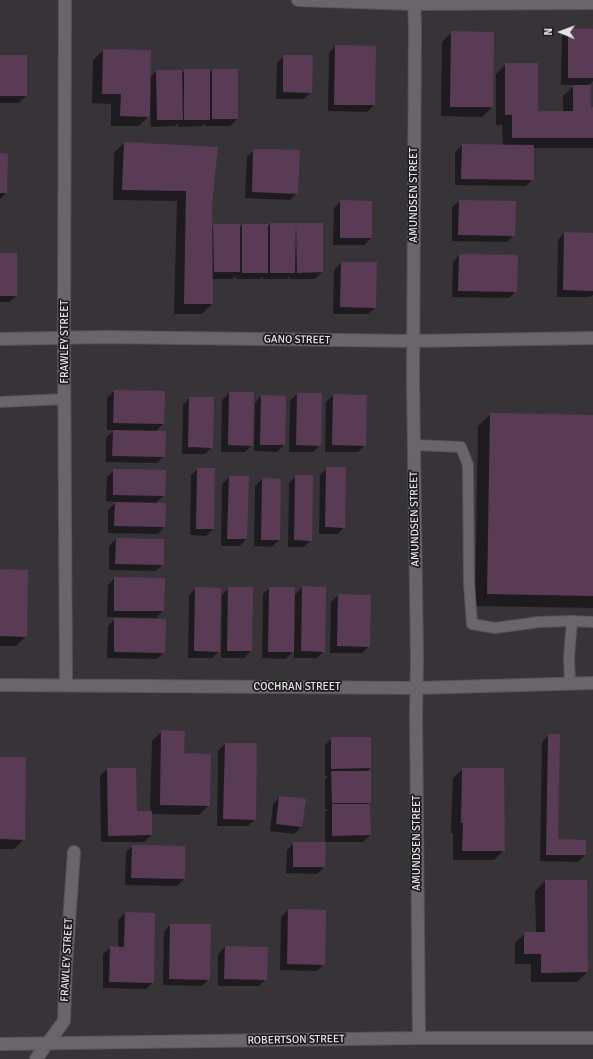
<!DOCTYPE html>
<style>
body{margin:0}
#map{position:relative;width:593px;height:1059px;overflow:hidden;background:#373438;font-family:Signika,sans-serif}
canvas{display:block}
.north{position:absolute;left:541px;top:12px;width:40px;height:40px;-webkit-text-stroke:3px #1e1c1e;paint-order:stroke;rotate:271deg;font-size:11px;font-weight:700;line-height:16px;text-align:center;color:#e4e2e5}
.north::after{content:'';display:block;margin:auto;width:14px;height:18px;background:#e4e2e5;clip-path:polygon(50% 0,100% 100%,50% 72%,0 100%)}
</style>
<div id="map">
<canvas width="593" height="1059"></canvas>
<div class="north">N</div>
</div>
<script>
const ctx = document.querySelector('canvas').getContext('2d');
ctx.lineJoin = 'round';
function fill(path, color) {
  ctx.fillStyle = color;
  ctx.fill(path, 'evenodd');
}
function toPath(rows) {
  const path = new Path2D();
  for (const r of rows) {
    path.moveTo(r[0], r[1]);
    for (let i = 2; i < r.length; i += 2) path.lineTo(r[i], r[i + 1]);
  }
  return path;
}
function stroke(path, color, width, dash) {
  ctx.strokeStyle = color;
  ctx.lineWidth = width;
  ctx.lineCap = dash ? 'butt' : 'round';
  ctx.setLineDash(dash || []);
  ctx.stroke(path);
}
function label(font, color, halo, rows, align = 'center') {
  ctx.font = font + ' Signika,sans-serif';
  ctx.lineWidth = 3.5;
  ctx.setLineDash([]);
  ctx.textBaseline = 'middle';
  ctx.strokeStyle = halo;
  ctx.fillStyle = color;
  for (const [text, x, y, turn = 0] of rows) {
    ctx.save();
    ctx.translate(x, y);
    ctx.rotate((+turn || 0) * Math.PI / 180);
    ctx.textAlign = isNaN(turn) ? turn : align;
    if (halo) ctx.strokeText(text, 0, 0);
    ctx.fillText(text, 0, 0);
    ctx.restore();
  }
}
const shadow = toPath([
 [569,29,593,30,593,81,588,86,590,108,593,108,593,148,533,148,533,179,526,186,455,185,455,152,462,145,503,146,502,125,496,125,496,74,506,64,537,112,563,112,563,96,575,85,561,85,562,36],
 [452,32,492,107,482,117,441,116,442,42],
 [335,46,374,105,367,112,328,111,329,53],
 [103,50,149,78,157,71,182,73,185,70,209,73,212,70,237,70,237,119,230,126,205,126,205,123,202,126,178,127,178,123,175,126,151,127,150,115,139,126,111,126,111,104,92,103,93,60],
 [0,56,26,56,26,96,19,103,0,103],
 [284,56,311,92,304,99,276,99,277,63],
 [124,143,217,148,211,204,212,227,214,225,239,228,242,225,267,227,270,224,294,227,297,224,322,272,315,279,290,279,290,276,287,279,263,279,263,276,260,279,236,279,236,276,232,279,212,279,212,304,202,314,174,314,177,201,113,200,114,153],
 [254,150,297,193,290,200,245,198,247,157],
 [0,154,7,155,6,193,0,199],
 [341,201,371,238,364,245,333,245,334,208],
 [459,201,514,235,507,242,452,241,452,207],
 [564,233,593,234,593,295,590,297,557,297,558,240],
 [0,254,16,296,9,302,0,302],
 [459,255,516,291,509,298,452,297,453,262],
 [341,263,375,308,368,314,333,314,334,270],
 [114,391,163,424,156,431,164,456,157,463,106,462,106,438,114,430,107,430,107,398],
 [229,393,252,445,245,452,221,452,222,400],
 [297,394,320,445,313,452,289,452,290,401],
 [333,395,365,445,358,452,325,452,326,402],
 [261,396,284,445,277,452,254,451,255,403],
 [189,398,212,447,205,454,182,454,183,405],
 [491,414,593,416,593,608,475,606,478,426],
 [327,468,344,527,338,534,319,534,320,475],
 [198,469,213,529,206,536,190,535,191,475],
 [114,470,164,495,156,503,164,527,158,534,108,533,108,510,116,502,106,501,107,477],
 [296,476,311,540,304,547,288,547,289,483],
 [229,477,248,477,246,539,240,546,221,546,222,484],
 [262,479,279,540,272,547,254,546,255,486],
 [116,539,163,564,156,571,109,570,109,546],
 [0,570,26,636,16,646,0,646],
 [115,578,163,611,156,618,107,617,108,585],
 [302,587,324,651,317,658,294,658,294,650,286,659,262,658,263,594,270,588,294,596],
 [196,588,219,651,212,658,188,658,189,595],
 [229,588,252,588,251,651,244,658,221,658,222,595],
 [338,595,369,646,362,653,330,653,331,602],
 [115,619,164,652,157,659,107,658,108,626],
 [162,731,183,754,209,805,199,815,151,814,151,835,144,842,101,842,100,776,107,769,136,812,150,812,152,741],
 [549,735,557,840,585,855,578,862,540,861,542,742],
 [332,738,370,768,366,772,370,802,367,805,369,805,370,835,363,842,325,842,325,812,328,809,325,809,325,779,328,776,325,776,325,745],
 [225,744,255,819,248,826,217,826,218,751],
 [0,758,24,839,14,849,0,849],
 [463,769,504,850,494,860,453,860,453,833,451,833,453,778],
 [280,797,301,827,294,834,270,831,273,804],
 [294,843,324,867,317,874,286,873,287,850],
 [133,846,184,879,177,886,125,885,126,852],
 [545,881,587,972,577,982,531,982,531,964,515,964,515,943,525,933,536,933,535,891],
 [288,910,324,964,317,971,280,970,281,917],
 [125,913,153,982,146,989,103,988,103,954,110,948,118,948,118,920],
 [170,925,209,979,202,986,163,985,164,932],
 [225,947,266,979,259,986,218,986,218,954]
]);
const building = toPath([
 [568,28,593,29,593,78,568,78],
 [451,31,494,32,493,107,450,107],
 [335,45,376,46,375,105,334,105],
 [103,49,151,50,150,117,120,116,121,94,102,94],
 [0,55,27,55,27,96,0,96],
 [283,55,313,55,312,93,283,92],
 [505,63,538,63,538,111,573,111,573,85,591,85,591,107,593,107,593,138,512,138,512,115,505,115],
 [184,69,210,69,210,120,184,120],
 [212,69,238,69,238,119,212,119],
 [156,70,182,70,183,120,157,120],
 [124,142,218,147,212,204,213,304,184,304,186,191,122,190],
 [462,144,534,145,534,180,461,179],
 [253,149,300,150,298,194,252,192],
 [0,153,8,154,7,193,0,193],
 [340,200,372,201,372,238,340,238],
 [459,200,516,201,515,236,458,235],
 [270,223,296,223,295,273,270,273],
 [296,223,323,223,323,272,297,273],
 [213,224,240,224,240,272,214,272],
 [242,224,268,224,268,273,242,273],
 [564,232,593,233,593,291,563,290],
 [0,253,17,253,17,296,0,296],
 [459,254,518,255,517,292,458,291],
 [341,262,377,262,376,308,340,307],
 [114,390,165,391,164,424,113,423],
 [229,392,254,392,253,446,228,445],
 [297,393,322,393,321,446,296,445],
 [333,394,367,395,366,446,332,445],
 [261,395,286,396,285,445,260,445],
 [189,397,214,397,213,448,188,447],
 [490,413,593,415,593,596,487,594],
 [113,430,166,431,165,457,112,456],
 [326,467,346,467,345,528,325,527],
 [197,468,215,468,214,529,196,529],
 [113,469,166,470,165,496,113,495],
 [295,475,313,475,312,541,294,540],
 [229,476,249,476,247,539,227,539],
 [262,478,281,479,280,540,261,540],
 [115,502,166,503,165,527,114,526],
 [116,538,164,539,164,565,115,564],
 [0,569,28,570,27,637,0,636],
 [114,577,165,578,164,611,114,611],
 [302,586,326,587,325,652,301,651],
 [195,587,221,588,220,652,194,651],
 [228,587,253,587,252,651,227,651],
 [269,587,295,587,294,652,268,652],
 [338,594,371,595,370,647,337,646],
 [114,618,166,619,165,653,114,652],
 [161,730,185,731,184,753,211,754,210,806,160,805],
 [548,734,560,734,558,839,586,840,586,855,546,855],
 [331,737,371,737,371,768,331,769],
 [225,743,257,743,256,820,223,819],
 [0,757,26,757,25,840,0,839],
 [107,768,136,768,137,811,152,811,152,835,108,836],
 [462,768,504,768,505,851,462,851,463,823,461,823],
 [331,771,371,771,371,803,332,803],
 [279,796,306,799,302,827,276,824],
 [332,804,370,804,371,835,332,836],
 [293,842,326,842,325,867,293,867],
 [132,845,185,846,185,879,131,878],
 [545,880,587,880,588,972,541,973,541,954,524,954,524,932,545,932],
 [288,909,326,910,325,965,287,964],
 [125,912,155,913,154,983,109,982,110,946,124,947],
 [170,924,211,924,210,980,169,979],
 [225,946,268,947,267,980,224,979]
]);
const lane = toPath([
 [0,402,65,399],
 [414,445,461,447,468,465,469,583,472,624,495,628,539,622,572,621],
 [570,683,569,657,572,621,593,622]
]);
const street = toPath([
 [65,0,64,338,66,685],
 [298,0,413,4,593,3],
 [414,0,415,29,413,380,417,659,416,716,419,1038],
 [0,339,104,337,413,341,593,338],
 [0,685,417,688,593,683],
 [0,1044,419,1038,593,1038],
 [36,1059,64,1021,66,965,74,852]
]);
const streetNames = [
 ["AMUNDSEN STREET",414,195,-90],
 ["GANO STREET",297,340,1],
 ["FRAWLEY STREET",65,342,-90],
 ["AMUNDSEN STREET",415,519,-91],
 ["COCHRAN STREET",297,687],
 ["AMUNDSEN STREET",417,843,-90],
 ["FRAWLEY STREET",67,960,-87],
 ["ROBERTSON STREET",296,1040,-1]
];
fill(shadow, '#0007');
fill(building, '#5a3b56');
stroke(lane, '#565357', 12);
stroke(street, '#565357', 14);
stroke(lane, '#69656a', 10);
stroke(street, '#69656a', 12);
label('11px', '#e4e2e5', '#1e1c1e', streetNames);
</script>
